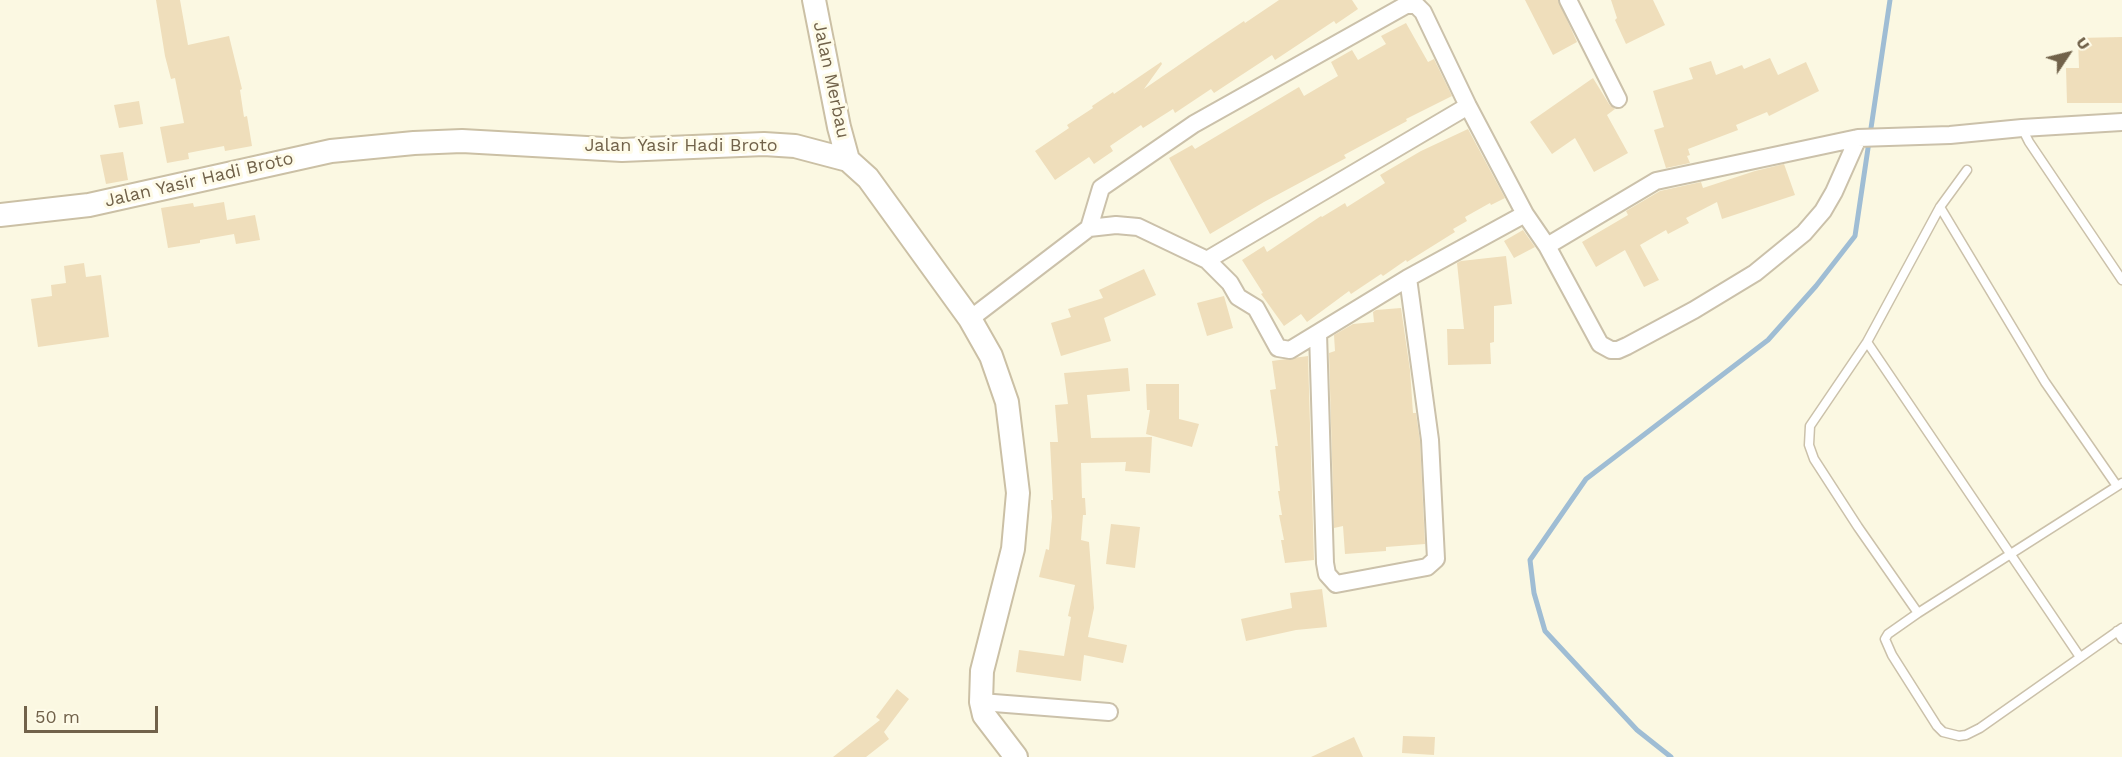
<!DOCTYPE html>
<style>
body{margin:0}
#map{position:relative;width:2122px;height:757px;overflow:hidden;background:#fbf8e2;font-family:"Work Sans",sans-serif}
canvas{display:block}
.north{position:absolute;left:2038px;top:24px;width:60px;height:60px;-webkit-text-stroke:4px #fefbe8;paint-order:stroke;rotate:55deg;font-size:16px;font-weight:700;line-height:24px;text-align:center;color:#71624a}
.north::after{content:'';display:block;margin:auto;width:21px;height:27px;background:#71624a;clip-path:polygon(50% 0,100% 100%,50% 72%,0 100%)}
.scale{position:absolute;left:24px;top:706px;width:134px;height:27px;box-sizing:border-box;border:3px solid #71624a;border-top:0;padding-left:8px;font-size:18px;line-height:21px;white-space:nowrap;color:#71624a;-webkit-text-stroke:4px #fefbe8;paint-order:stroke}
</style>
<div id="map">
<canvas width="2122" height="757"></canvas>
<div class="north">U</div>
<div class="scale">50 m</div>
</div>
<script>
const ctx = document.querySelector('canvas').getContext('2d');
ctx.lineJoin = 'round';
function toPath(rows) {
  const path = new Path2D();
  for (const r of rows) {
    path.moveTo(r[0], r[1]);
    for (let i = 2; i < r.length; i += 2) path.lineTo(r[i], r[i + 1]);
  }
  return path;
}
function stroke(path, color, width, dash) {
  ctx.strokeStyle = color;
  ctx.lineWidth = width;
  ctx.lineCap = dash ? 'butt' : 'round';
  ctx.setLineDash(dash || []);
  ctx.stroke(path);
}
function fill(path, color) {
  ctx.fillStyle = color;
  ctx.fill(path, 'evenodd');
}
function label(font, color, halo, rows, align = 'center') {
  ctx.font = font + ' "Work Sans",sans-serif';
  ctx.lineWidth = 6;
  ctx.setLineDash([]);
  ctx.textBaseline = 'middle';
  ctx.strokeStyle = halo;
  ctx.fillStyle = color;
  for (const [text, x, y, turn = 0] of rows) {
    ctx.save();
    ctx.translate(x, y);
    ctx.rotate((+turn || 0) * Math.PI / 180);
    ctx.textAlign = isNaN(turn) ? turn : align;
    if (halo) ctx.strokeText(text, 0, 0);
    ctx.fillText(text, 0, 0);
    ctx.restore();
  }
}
const stream = toPath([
 [1671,757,1637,730,1545,631,1534,593,1530,560,1586,479,1768,340,1816,286,1855,236,1890,0]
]);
const building = toPath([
 [156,0,180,0,188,45,229,36,242,89,240,90,244,117,247,116,252,146,225,151,224,146,188,153,189,159,167,163,160,127,184,123,175,78,171,79,165,56],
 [1279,0,1352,0,1358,9,1336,24,1334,21,1275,60,1272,55,1214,93,1211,89,1175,113,1173,109,1143,128,1141,125,1110,146,1113,151,1094,164,1089,157,1055,180,1035,151,1069,128,1067,125,1093,108,1092,106,1113,92,1114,94,1161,62,1162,64,1144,89,1211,43,1244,21,1245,23],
 [1525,0,1558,0,1577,42,1553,55],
 [1611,0,1653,0,1665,25,1626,44,1615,20,1617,18],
 [1406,23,1428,62,1434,59,1452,96,1406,119,1407,121,1344,155,1346,158,1264,202,1210,234,1169,158,1192,145,1195,149,1299,87,1304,96,1338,76,1331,62,1352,50,1358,60,1386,44,1381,36],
 [2122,37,2122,103,2067,103,2066,68,2079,68,2078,38],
 [1770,58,1778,75,1806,62,1819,91,1769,116,1767,112,1736,125,1738,130,1688,149,1690,155,1687,156,1690,163,1666,168,1654,130,1664,127,1653,91,1693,79,1689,68,1711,61,1716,75,1742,65,1744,69],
 [1593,78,1609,104,1615,109,1607,115,1628,153,1594,172,1575,138,1552,154,1530,122],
 [139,101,143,124,119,128,114,105],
 [1468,129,1505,198,1491,205,1490,203,1465,217,1467,221,1453,229,1455,232,1407,262,1406,260,1383,276,1381,274,1351,294,1349,291,1307,322,1301,314,1284,326,1261,294,1263,293,1242,260,1264,246,1267,252,1321,216,1322,217,1345,203,1347,207,1385,183,1380,175,1421,151],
 [123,152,128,180,106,184,100,155],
 [1784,164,1795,195,1722,219,1717,202,1686,218,1689,223,1668,234,1666,230,1640,245,1659,280,1644,287,1625,250,1596,267,1582,242,1628,215,1626,211,1660,191,1701,182,1703,188,1755,171],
 [224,202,227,220,255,215,260,240,236,244,234,234,200,240,200,243,168,248,161,208,193,203,194,207],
 [1523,230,1535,247,1514,258,1504,241],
 [1506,256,1512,304,1494,306,1494,342,1490,343,1491,364,1448,365,1447,329,1464,329,1457,263,1461,261],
 [84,263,86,277,101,275,109,337,38,347,31,299,52,296,51,285,66,283,64,266],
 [1144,269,1156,295,1104,318,1111,341,1061,356,1051,323,1071,317,1068,309,1103,298,1099,290],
 [1224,296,1233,328,1207,336,1197,303],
 [1401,308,1410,370,1413,413,1416,413,1420,441,1425,544,1386,547,1386,551,1345,554,1343,526,1334,528,1329,353,1335,351,1334,335,1353,324,1374,322,1373,312,1376,310],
 [1308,356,1314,560,1285,563,1281,540,1284,540,1279,515,1282,515,1278,491,1280,491,1275,446,1278,446,1270,390,1276,389,1272,361],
 [1128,368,1130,391,1087,395,1091,438,1152,437,1150,473,1125,471,1126,462,1081,463,1082,498,1085,498,1086,515,1083,515,1081,540,1089,542,1094,608,1088,637,1127,645,1123,663,1084,655,1081,681,1016,672,1019,650,1064,656,1071,617,1068,616,1075,585,1039,577,1046,549,1049,550,1052,517,1051,500,1053,500,1050,442,1058,442,1055,405,1068,404,1064,373],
 [1146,384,1179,384,1179,419,1199,424,1192,447,1146,434,1150,410,1147,410],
 [1111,524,1140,527,1135,568,1106,564],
 [1322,589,1327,627,1296,630,1246,641,1241,619,1292,608,1290,593],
 [897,689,909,699,884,732,889,739,866,757,833,757,880,720,876,717],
 [1403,736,1435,737,1434,755,1402,753],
 [1354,737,1363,757,1311,757]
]);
const lane = toPath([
 [2022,128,2029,142,2122,280],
 [1940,207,2045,382,2117,486],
 [1867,342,2080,657],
 [2122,483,1918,613,1888,634,1885,639,1892,655,1937,726,1943,732,1959,736,1966,735,1980,728,2122,628],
 [1918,613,1858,527,1814,459,1809,445,1810,426,1867,342,1940,207,1967,170],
 [2117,631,2122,639]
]);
const street = toPath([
 [1568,0,1618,99],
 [1525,214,1408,278,1290,350,1278,348,1256,308,1238,297,1230,283,1207,260,1138,227,1116,225,1089,228,1101,188,1194,124,1406,5,1416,5,1423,12,1468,106,1525,214,1547,246,1600,344,1611,350,1618,350,1627,346,1694,310,1755,273,1804,233,1823,211,1834,192,1858,138],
 [1547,246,1656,181,1858,138,1950,135,2022,128,2122,122],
 [1207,260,1468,106],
 [970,319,1089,228],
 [1318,333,1325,563,1327,574,1336,584,1427,567,1436,559,1430,440,1408,278],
 [981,702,1109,712]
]);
const secondary = toPath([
 [814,0,839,127,848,160],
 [0,215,89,205,331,151,414,143,462,141,622,150,764,144,795,146,848,160,868,178,970,319,991,356,1007,402,1018,493,1013,549,982,671,981,702,984,715,1016,757]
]);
const streetNames = [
 ["Jalan Merbau",831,80,78],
 ["Jalan Yasir Hadi Broto",681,146],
 ["Jalan Yasir Hadi Broto",199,180,-13]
];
stroke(stream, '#9fbdd4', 5);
fill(building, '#efdebb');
stroke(lane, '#cbc1aa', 11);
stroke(street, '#cbc1aa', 20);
stroke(secondary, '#cbc0a5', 26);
stroke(lane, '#fff', 8);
stroke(street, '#fff', 16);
stroke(secondary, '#fff', 22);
label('18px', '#71624a', '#fefbe8', streetNames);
</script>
